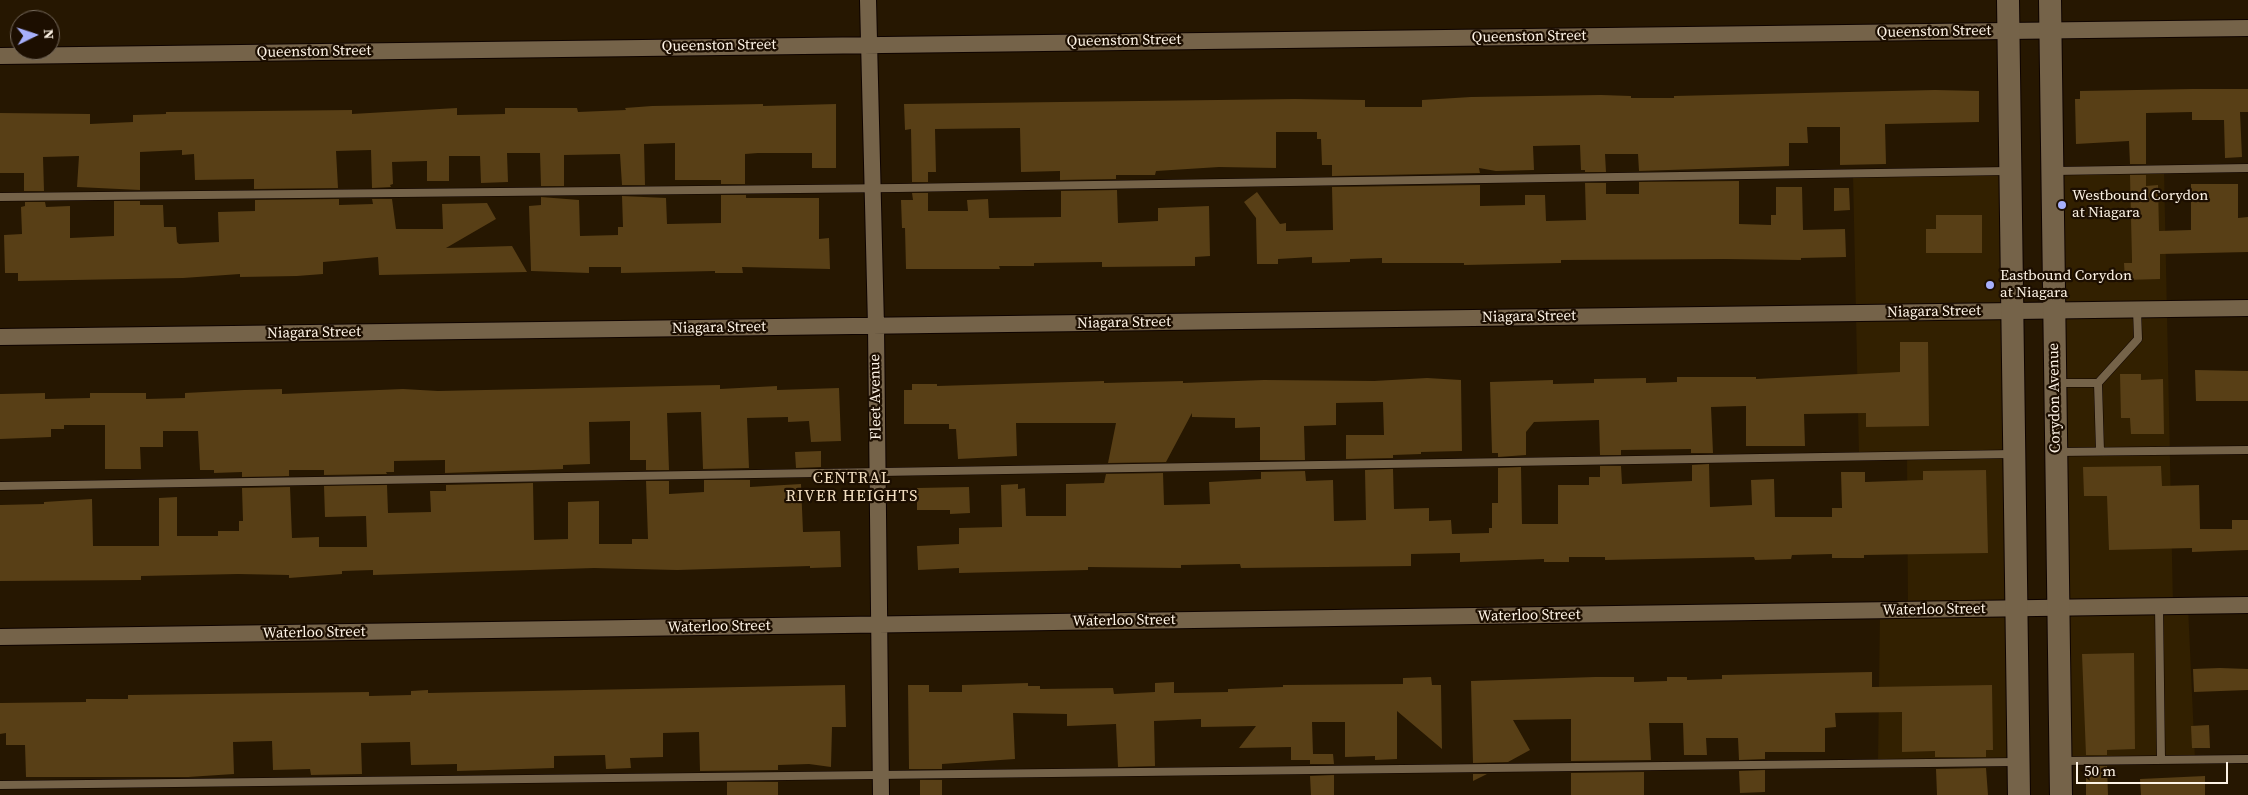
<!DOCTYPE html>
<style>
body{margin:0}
#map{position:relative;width:2248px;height:795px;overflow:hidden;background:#261701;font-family:"Source Serif 4",serif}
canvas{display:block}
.north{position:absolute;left:10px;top:10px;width:50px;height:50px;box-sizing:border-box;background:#1c0e00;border:1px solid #766a5c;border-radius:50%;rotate:86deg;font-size:14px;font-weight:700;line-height:20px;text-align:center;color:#fdf3e5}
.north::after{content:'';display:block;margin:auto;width:18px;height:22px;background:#a7b0fc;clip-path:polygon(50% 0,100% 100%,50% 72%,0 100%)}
.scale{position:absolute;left:2076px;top:762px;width:152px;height:22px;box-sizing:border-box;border:2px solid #fdf3e5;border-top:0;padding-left:6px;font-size:15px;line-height:18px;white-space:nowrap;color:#fdf3e5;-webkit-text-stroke:4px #1c0e00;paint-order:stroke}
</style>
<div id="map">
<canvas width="2248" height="795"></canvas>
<div class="north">N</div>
<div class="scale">50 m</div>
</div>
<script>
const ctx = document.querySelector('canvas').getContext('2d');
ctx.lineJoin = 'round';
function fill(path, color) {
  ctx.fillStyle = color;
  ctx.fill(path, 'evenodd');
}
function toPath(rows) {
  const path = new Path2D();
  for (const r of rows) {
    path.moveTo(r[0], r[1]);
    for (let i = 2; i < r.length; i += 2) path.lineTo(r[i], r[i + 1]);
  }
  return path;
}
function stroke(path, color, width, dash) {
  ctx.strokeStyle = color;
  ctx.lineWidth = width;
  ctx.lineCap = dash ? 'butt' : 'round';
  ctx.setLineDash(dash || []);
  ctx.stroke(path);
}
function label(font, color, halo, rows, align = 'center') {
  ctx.font = font + ' "Source Serif 4",serif';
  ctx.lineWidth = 4.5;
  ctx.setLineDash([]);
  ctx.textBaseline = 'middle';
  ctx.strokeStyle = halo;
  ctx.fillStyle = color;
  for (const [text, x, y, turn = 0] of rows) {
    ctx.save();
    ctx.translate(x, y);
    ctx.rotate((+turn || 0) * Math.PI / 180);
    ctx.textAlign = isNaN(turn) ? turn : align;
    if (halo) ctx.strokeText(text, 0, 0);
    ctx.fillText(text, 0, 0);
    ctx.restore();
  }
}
const built = toPath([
 [2164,169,2173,605,2188,606,2195,760,2061,761,2053,171],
 [2010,171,2018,762,1878,763,1880,611,1908,610,1907,456,1859,456,1853,174]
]);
const building = toPath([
 [2192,89,2248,89,2248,112,2240,112,2242,157,2225,158,2224,120,2192,120,2192,112,2146,113,2146,164,2130,164,2129,141,2076,144,2075,99,2080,99,2080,91],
 [1935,90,1979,91,1979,122,1885,124,1886,164,1840,165,1840,127,1807,127,1808,143,1789,143,1789,166,1639,171,1638,154,1605,154,1606,172,1585,172,1585,170,1581,170,1580,145,1533,146,1534,170,1496,171,1479,168,1480,173,1332,176,1332,165,1322,165,1321,139,1317,139,1317,132,1276,132,1276,168,1219,167,1156,171,1155,175,1116,175,1116,179,1060,180,1060,171,1021,172,1020,128,935,129,936,172,928,172,928,182,912,182,911,129,905,130,904,104,1295,99,1365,100,1365,107,1422,107,1422,100,1471,97,1601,95,1631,96,1631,98,1674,98,1674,96],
 [763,104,763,106,836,104,836,168,812,168,812,153,758,153,745,154,745,184,721,184,721,180,675,180,675,143,644,144,645,185,622,185,620,154,564,155,564,186,541,186,540,153,507,153,508,182,481,183,480,156,449,156,449,181,427,181,427,161,392,162,393,184,390,185,391,187,372,188,371,150,336,151,338,188,254,189,254,179,195,180,194,154,182,155,182,150,140,152,140,190,77,187,79,156,43,157,44,191,24,191,24,173,0,173,0,113,90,114,90,124,133,122,133,115,166,114,166,112,352,110,352,114,457,108,457,115,505,114,505,108,577,108,578,112,626,110,625,108,652,106],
 [2130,175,2146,175,2146,186,2158,185,2159,231,2191,230,2191,184,2238,184,2238,218,2248,217,2248,252,2160,254,2160,279,2125,280,2124,263,2132,263,2132,260],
 [1739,181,1739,224,1771,225,1771,215,1776,215,1776,187,1802,187,1803,230,1845,229,1846,257,1801,258,1801,260,1725,259,1561,260,1561,263,1464,265,1464,263,1382,263,1382,258,1350,259,1350,262,1312,263,1312,257,1278,259,1278,264,1257,264,1256,218,1244,202,1257,192,1280,224,1286,223,1286,231,1333,230,1332,187,1480,185,1480,206,1525,205,1525,195,1545,195,1546,221,1586,220,1585,183,1606,183,1606,194,1639,194,1639,182],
 [1834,188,1849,188,1850,210,1834,211],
 [1117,190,1118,223,1158,221,1158,208,1209,206,1210,256,1195,257,1195,266,1102,267,1102,262,1034,263,1034,266,999,266,1000,269,906,269,905,228,902,228,901,200,913,200,912,193,928,193,928,211,968,211,967,200,988,199,989,218,1061,217,1061,191],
 [721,195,746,195,746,198,819,198,819,239,829,238,830,269,742,267,743,273,715,273,715,271,621,273,621,267,589,267,589,273,531,271,529,206,541,205,541,197,579,200,580,236,618,235,618,227,623,227,622,196,666,198,667,224,721,223],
 [339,199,339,205,373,204,372,199,392,199,396,229,443,229,442,204,487,203,496,219,446,248,512,246,527,272,379,275,378,257,323,262,323,274,297,276,240,277,240,274,183,278,18,281,18,273,5,273,4,235,22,234,21,207,25,206,25,202,45,202,46,207,70,206,70,238,114,236,114,201,140,201,140,205,163,205,164,227,176,227,177,242,179,244,219,242,218,212,255,211,255,200],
 [1936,215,1982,215,1982,253,1926,253,1926,229,1936,229],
 [1900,342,1928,342,1929,426,1866,427,1866,413,1804,414,1805,446,1746,446,1746,406,1711,407,1713,453,1691,453,1691,449,1621,450,1621,455,1600,455,1599,420,1534,422,1526,432,1526,455,1498,457,1498,453,1492,453,1490,382,1553,380,1553,384,1594,383,1594,379,1646,378,1646,383,1677,382,1677,377,1756,377,1756,379,1900,372],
 [2195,370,2248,371,2248,401,2196,401],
 [2120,374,2141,374,2141,380,2163,379,2164,434,2131,434,2130,418,2121,418],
 [1427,378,1461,380,1462,451,1421,452,1421,454,1393,455,1393,458,1346,459,1346,435,1384,435,1383,402,1336,403,1336,425,1304,426,1305,460,1260,460,1260,427,1235,428,1235,418,1192,417,1192,413,1166,462,1108,463,1116,423,1016,423,1017,456,958,459,956,429,949,429,949,424,904,424,904,390,912,390,912,384,937,384,937,386,1104,381,1104,383,1183,381,1183,383,1264,380,1374,381],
 [720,385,720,389,777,386,777,390,839,388,841,441,811,442,809,421,788,422,788,417,747,418,749,468,703,469,701,412,667,413,669,470,646,470,646,460,630,460,630,421,589,422,590,464,563,465,563,469,445,473,445,460,394,461,394,472,386,472,387,474,324,475,324,470,289,470,289,476,242,477,242,472,214,473,214,470,200,470,198,431,163,431,163,447,140,447,141,469,105,469,105,425,64,425,64,429,51,429,51,437,0,439,0,394,45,393,45,399,90,398,90,393,146,393,146,399,185,398,185,393,244,390,282,389,282,394,403,389,438,391],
 [821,451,821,467,796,468,795,452],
 [1709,464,1710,507,1752,505,1751,480,1774,479,1775,517,1832,517,1832,508,1842,508,1841,472,1865,472,1865,482,1923,480,1923,471,1986,470,1988,553,1864,555,1864,558,1832,558,1832,554,1792,555,1791,559,1755,560,1754,557,1605,560,1605,557,1569,557,1569,562,1544,562,1544,559,1460,562,1460,553,1411,554,1411,566,1241,568,1240,564,1181,565,1181,568,1088,567,1088,570,959,573,959,568,918,570,917,546,959,544,959,528,1002,527,1001,485,1018,484,1018,489,1025,488,1026,516,1066,516,1066,484,1104,483,1106,474,1163,473,1164,505,1210,504,1209,482,1261,479,1261,472,1305,471,1306,481,1333,480,1334,521,1366,520,1365,470,1393,469,1394,509,1429,508,1429,521,1451,520,1452,534,1489,533,1489,528,1492,528,1492,503,1498,503,1498,468,1521,467,1522,524,1558,524,1558,485,1589,485,1589,477,1600,477,1600,466,1621,466,1622,484,1692,481,1692,465],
 [2161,466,2162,486,2199,485,2200,529,2232,529,2232,520,2248,520,2248,550,2192,552,2192,548,2109,550,2107,496,2084,496,2083,467],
 [704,480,750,480,750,487,801,484,803,532,840,531,841,567,810,568,810,566,677,570,594,568,373,575,373,570,342,571,342,574,289,578,289,575,238,574,141,576,141,580,0,581,0,505,44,504,44,502,92,499,93,546,159,546,159,498,177,497,177,536,218,536,218,531,239,531,239,521,243,521,242,488,290,487,292,538,319,537,319,547,367,547,366,516,325,517,324,486,387,485,388,513,431,512,430,491,446,491,446,485,533,483,534,540,568,539,568,502,599,501,599,544,632,544,632,539,648,539,646,481,669,481,669,494,704,492],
 [969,487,970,513,950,514,950,510,917,510,917,488],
 [2134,653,2135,749,2107,750,2107,755,2086,755,2082,654],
 [2220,668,2248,669,2248,690,2194,692,2193,669],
 [1872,672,1872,687,1992,685,1993,750,1986,750,1986,757,1935,757,1935,751,1902,752,1902,712,1835,713,1836,727,1825,728,1825,752,1765,752,1765,759,1739,760,1738,738,1706,738,1707,755,1684,755,1683,723,1649,723,1651,760,1571,761,1571,719,1513,720,1530,750,1508,762,1473,763,1471,681,1595,677,1634,677,1634,682,1667,681,1667,677,1687,677,1687,680,1722,679,1722,675],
 [1431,677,1432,685,1441,685,1442,749,1397,711,1397,759,1375,760,1375,756,1345,757,1345,722,1312,722,1313,754,1333,754,1334,764,1310,764,1310,760,1291,760,1291,747,1239,748,1256,726,1201,727,1201,719,1154,721,1155,766,1118,767,1116,724,1067,726,1067,714,1013,713,1015,759,942,764,942,769,909,769,908,685,929,685,929,692,962,692,962,685,1028,683,1028,686,1040,686,1040,689,1113,688,1114,694,1155,692,1155,683,1174,682,1174,693,1228,692,1228,689,1283,687,1283,685,1403,684,1403,678],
 [845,685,846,727,832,727,831,767,809,764,778,765,778,770,700,771,699,732,663,733,663,757,630,758,631,768,606,769,605,755,554,756,554,768,457,771,457,764,411,765,410,742,361,743,362,774,311,775,310,769,273,770,272,741,233,742,234,774,188,777,26,777,25,745,6,745,6,733,0,734,0,703,86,702,86,699,128,699,128,695,369,692,369,696,411,695,411,691,428,690,428,693],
 [2209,725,2210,748,2192,748,2191,726],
 [2086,766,2107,766,2108,795,2086,795],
 [1986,768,1988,795,1937,795,1936,769],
 [1765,770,1765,792,1740,793,1739,771],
 [1644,772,1644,795,1571,795,1571,773],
 [1473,774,1487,774,1473,781],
 [1334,775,1334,795,1311,795,1310,776],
 [2205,776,2205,795,2141,795,2140,779],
 [920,780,942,780,942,795,920,795],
 [727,782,778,782,778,795,727,795]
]);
const service = toPath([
 [2055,171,2248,168],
 [0,197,898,188,2008,171],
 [2057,383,2098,383,2138,339,2137,309],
 [2098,383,2100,451],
 [2058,452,2248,450],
 [0,486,2013,454],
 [2159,606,2161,760],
 [2063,761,2248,759],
 [0,785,2016,762]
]);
const minor = toPath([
 [868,0,876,326,881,795],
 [0,56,2248,28],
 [0,337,2248,308],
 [0,637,2248,605]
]);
const secondary = toPath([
 [2008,0,2019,795],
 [2050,0,2061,795]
]);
const markers = [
 [2062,205,5,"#a7b0fc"],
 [1990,285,5,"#a7b0fc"]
];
const streetNames = [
 ["Queenston Street",1934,32,-1],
 ["Queenston Street",1529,37,-1],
 ["Queenston Street",1124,41,-1],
 ["Queenston Street",719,46,-1],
 ["Queenston Street",314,52,-1],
 ["Niagara Street",1934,312,-1],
 ["Niagara Street",1529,317,-1],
 ["Niagara Street",1124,323,-1],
 ["Niagara Street",719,328,-1],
 ["Niagara Street",314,333,-1],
 ["Fleet Avenue",876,397,-91],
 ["Corydon Avenue",2055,398,-91],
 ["Waterloo Street",1934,610,-1],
 ["Waterloo Street",1529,616,-1],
 ["Waterloo Street",1124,621,-1],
 ["Waterloo Street",719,627,-1],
 ["Waterloo Street",314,633,-1]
];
const poiNames = [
 ["Westbound Corydon",2072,196],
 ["at Niagara",2072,213],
 ["Eastbound Corydon",2000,276],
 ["at Niagara",2000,293]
];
const neighbourhoodNames = [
 ["CENTRAL",852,479],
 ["RIVER HEIGHTS",852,497]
];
fill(built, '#322000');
fill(building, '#583f16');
stroke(service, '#0e0300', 9);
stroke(minor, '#0e0300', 18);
stroke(secondary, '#0e0300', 24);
stroke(service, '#756349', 8);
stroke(minor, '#756349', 16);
stroke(secondary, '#756349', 22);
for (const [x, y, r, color] of markers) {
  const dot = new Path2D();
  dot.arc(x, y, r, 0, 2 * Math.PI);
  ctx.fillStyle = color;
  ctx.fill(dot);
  stroke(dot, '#1c0e00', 2);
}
label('15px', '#fdf3e5', '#1c0e00', streetNames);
label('15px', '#fdf3e5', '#1c0e00', poiNames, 'left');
ctx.letterSpacing = '1px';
label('16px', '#f3dfc2', '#1c0e00', neighbourhoodNames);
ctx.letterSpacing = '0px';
</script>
